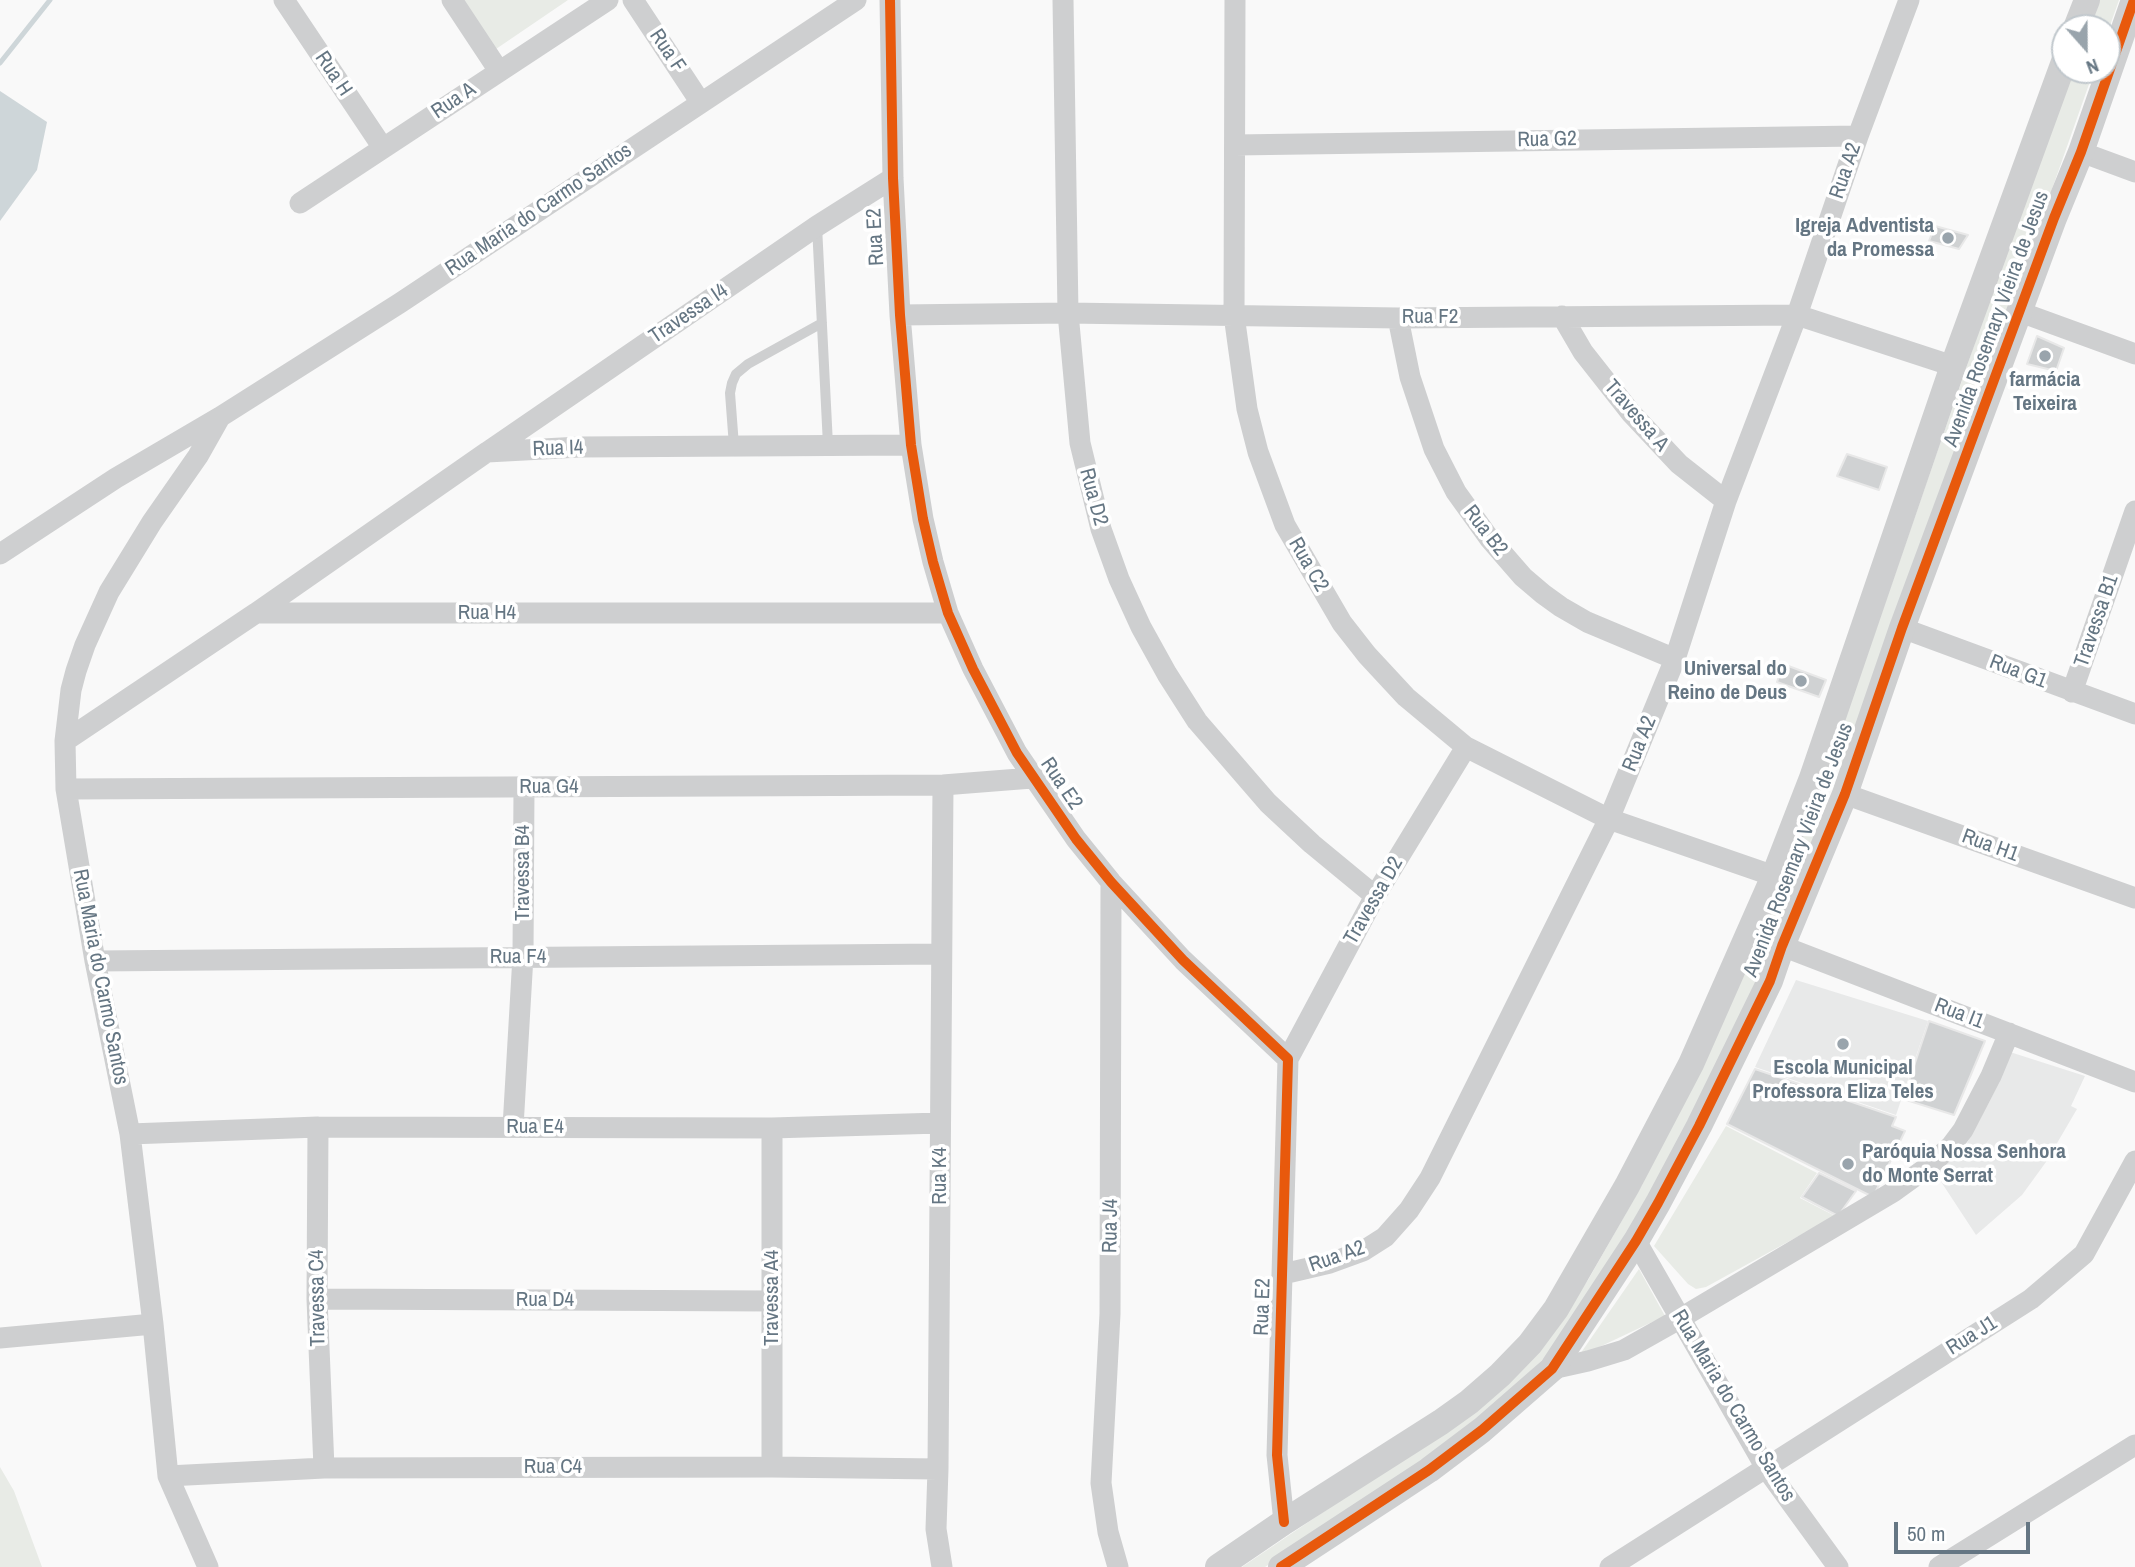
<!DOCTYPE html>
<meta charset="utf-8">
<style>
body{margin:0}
#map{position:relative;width:2135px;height:1567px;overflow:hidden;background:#f9f9f9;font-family:"Archivo Narrow",sans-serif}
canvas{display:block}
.north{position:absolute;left:2051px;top:14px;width:70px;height:70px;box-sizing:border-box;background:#fff;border:2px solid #c1c8cd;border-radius:50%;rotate:159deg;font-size:19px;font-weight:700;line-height:28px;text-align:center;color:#657683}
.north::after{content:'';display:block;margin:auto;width:24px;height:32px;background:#99a4ac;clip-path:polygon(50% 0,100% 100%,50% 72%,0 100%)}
.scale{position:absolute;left:1894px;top:1522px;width:136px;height:32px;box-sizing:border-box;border:4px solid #657683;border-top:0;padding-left:9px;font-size:21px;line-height:24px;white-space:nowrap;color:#657683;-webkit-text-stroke:5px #fff;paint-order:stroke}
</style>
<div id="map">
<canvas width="2135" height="1567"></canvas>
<div class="north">N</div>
<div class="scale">50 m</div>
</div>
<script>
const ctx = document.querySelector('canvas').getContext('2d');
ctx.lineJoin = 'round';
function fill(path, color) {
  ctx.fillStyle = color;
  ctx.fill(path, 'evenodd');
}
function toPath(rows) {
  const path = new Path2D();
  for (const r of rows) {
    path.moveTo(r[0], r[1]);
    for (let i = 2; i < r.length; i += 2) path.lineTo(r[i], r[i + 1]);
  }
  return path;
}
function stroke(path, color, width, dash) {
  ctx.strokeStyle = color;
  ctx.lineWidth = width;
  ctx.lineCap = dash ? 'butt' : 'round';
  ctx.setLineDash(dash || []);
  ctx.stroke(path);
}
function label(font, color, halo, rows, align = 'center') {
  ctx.font = font + ' "Archivo Narrow",sans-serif';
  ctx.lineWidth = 7;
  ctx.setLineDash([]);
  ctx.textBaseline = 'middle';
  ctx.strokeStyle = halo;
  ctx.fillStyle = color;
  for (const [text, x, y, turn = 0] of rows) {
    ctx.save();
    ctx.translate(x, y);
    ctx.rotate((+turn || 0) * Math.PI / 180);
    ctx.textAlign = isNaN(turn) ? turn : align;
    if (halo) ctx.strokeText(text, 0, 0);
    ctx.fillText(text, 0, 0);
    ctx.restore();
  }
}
const built = toPath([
 [1796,980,1928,1021,1896,1115,1755,1067],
 [2010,1052,2085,1076,2071,1106,2077,1109,2046,1162,2022,1195,1976,1235,1936,1174,1965,1147,1999,1083]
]);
const green = toPath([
 [463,0,568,0,496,49],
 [2100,0,2119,0,2107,34,2107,28,2090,28],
 [2074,70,2094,70,1986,376,1844,764,1840,765,1831,760,1982,322],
 [1809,820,1814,821,1819,829,1751,995,1717,1066,1613,1262,1571,1329,1523,1381,1473,1428,1265,1567,1242,1567,1375,1477,1537,1351,1588,1280,1642,1185],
 [1726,1126,1817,1173,1800,1198,1835,1216,1706,1287,1696,1289,1688,1284,1654,1246],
 [1639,1269,1665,1316,1578,1357],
 [0,1467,14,1491,42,1567,0,1567]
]);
const water = toPath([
 [0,91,47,122,37,170,0,221]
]);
const stream = toPath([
 [0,63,50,0]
]);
const building = toPath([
 [1935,226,1968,235,1959,249,1929,241,1935,226],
 [2037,336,2064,348,2056,371,2027,364,2037,336],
 [1847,454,1887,467,1879,490,1837,476,1847,454],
 [1783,664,1826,680,1819,697,1777,682,1783,664],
 [1929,1021,1985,1041,1954,1115,1903,1099,1929,1021],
 [1755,1069,1896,1117,1892,1126,1905,1131,1873,1197,1727,1124,1755,1069],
 [1819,1173,1856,1191,1838,1216,1802,1197,1819,1173]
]);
const service = toPath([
 [817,226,828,445],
 [734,446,730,393,732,383,736,374,748,364,822,323]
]);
const minor = toPath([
 [284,0,383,148],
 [452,0,499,71],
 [633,0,701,103],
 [890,0,893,178,900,315,911,445,923,519,933,562,948,613,973,669,1017,753,1076,839,1111,882,1183,960,1288,1059,1277,1455,1284,1522],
 [1063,0,1068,313,1080,443,1101,529,1119,579,1141,627,1167,674,1197,721,1268,803,1312,844,1375,896],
 [1235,0,1234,315,1247,409,1258,452,1285,525,1342,623,1367,655,1406,697,1466,747,1609,819,1774,876],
 [1235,145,1858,136],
 [2081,152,2135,172],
 [300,203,608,0],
 [2020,312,2135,354],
 [900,315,1068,313,1398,318,1797,315,1953,366],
 [1562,316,1583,352,1631,413,1679,464,1726,501],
 [1398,318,1410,377,1434,449,1456,492,1489,538,1523,577,1543,594,1561,607,1587,622,1675,659],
 [489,451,817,226,893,178],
 [0,554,116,478,220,417,400,303,856,0],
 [256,613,487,452,580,447,911,445],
 [1902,628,2135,714],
 [2072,692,2135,511],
 [65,741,256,613,948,613],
 [66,789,943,785,1032,778],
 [1845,794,2135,898],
 [1111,882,1110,1314,1101,1483,1108,1532,1118,1567],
 [1782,946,2135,1082],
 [95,961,941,954],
 [1288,1059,1375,896,1466,747],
 [318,1127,317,1299,324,1468],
 [513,1127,523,956,524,787],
 [772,1128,772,1467],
 [130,1134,318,1127,772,1128,940,1123],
 [1636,1241,1766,1468,1838,1567],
 [1283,1274,1330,1263,1363,1251,1385,1237,1409,1210,1430,1178,1609,819,1675,659,1726,501,1797,315,1858,136,1909,0],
 [317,1299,772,1301],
 [0,1338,153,1324],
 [1552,1369,1588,1361,1624,1350,1679,1319,1893,1192,1929,1166,1951,1146,1963,1130,1991,1076,2009,1033],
 [168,1476,324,1468,772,1467,938,1469],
 [208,1567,168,1476,153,1324,130,1134,95,961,66,789,65,741,71,690,76,671,85,645,109,592,152,522,198,456,220,417],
 [942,1567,936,1529,938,1469,943,785],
 [1610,1567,2031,1299,2084,1254,2135,1161],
 [1939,1567,2135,1445]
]);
const tertiary = toPath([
 [2076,28,2087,0],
 [1218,1567,1284,1522,1441,1422,1469,1402,1500,1375,1530,1344,1556,1309,1627,1186,1691,1064,1774,876,1812,778,1953,366,2065,59],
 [1281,1567,1429,1470,1482,1430,1552,1369,1636,1241,1658,1203,1699,1126,1770,981,1782,946,1845,794,1902,628,2054,218,2081,152,2134,0]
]);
const cycleway = toPath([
 [890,0,893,178,900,315,911,445,923,519,933,562,948,613,973,669,1017,753,1076,839,1111,882,1183,960,1288,1059,1277,1455,1284,1522],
 [1281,1567,1429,1470,1482,1430,1552,1369,1636,1241,1658,1203,1699,1126,1770,981,1782,946,1845,794,1902,628,2054,218,2081,152,2134,0]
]);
const markers = [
 [1948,238,7,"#99a4ac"],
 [2045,356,7,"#99a4ac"],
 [1801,681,7,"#99a4ac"],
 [1843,1044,7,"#99a4ac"],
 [1848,1164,7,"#99a4ac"]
];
const streetNames = [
 ["Rua F",667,51,56],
 ["Rua H",333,74,56],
 ["Rua A",454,101,-34],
 ["Rua G2",1547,140,-1],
 ["Rua A2",1846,171,-71],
 ["Rua Maria do Carmo Santos",539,210,-34],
 ["Rua E2",876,237,-93],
 ["Travessa I4",689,314,-34],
 ["Rua F2",1430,317],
 ["Avenida Rosemary Vieira de Jesus",1997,319,-70],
 ["Travessa A",1636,416,49],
 ["Rua I4",558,449,-2],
 ["Rua D2",1093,497,75],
 ["Rua B2",1485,531,52],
 ["Rua C2",1308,565,60],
 ["Rua H4",487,613],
 ["Travessa B1",2097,621,-71],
 ["Rua G1",2018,672,21],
 ["Rua A2",1640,744,-68],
 ["Rua E2",1061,784,56],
 ["Rua G4",549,787],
 ["Rua H1",1990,846,20],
 ["Avenida Rosemary Vieira de Jesus",1799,850,-69],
 ["Travessa B4",523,873,-90],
 ["Travessa D2",1374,901,-60],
 ["Rua F4",518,957],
 ["Rua Maria do Carmo Santos",100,977,79],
 ["Rua I1",1959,1014,21],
 ["Rua E4",535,1127],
 ["Rua K4",940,1176,-90],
 ["Rua J4",1111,1226,-89],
 ["Rua A2",1337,1257,-19],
 ["Travessa C4",318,1298,-91],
 ["Travessa A4",772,1298,-90],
 ["Rua D4",545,1300],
 ["Rua E2",1263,1307,-88],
 ["Rua J1",1972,1336,-32],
 ["Rua Maria do Carmo Santos",1733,1406,59],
 ["Rua C4",553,1467]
];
const poiNames = [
 ["Igreja Adventista",1934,226],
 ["da Promessa",1934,250],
 ["farmácia",2045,380,"center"],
 ["Teixeira",2045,404,"center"],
 ["Universal do",1787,669],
 ["Reino de Deus",1787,693],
 ["Escola Municipal",1843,1068,"center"],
 ["Professora Eliza Teles",1843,1092,"center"],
 ["Paróquia Nossa Senhora",1862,1152,"left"],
 ["do Monte Serrat",1862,1176,"left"]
];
fill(built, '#e8e9e9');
fill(green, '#e8ebe6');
fill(water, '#ced6d9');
stroke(stream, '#ced6d9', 5);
fill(building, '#d0d2d3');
stroke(building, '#e8e8e8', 2);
stroke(service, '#cecfd0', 10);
stroke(minor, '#cecfd0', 21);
stroke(tertiary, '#cecfd0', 26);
stroke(cycleway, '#e8590c', 10);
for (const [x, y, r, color] of markers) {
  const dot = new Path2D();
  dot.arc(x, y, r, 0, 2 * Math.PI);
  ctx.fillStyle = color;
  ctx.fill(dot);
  stroke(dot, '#fff', 2.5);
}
label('21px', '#657683', '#fff', streetNames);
label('bold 21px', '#657683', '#fff', poiNames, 'right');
</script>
